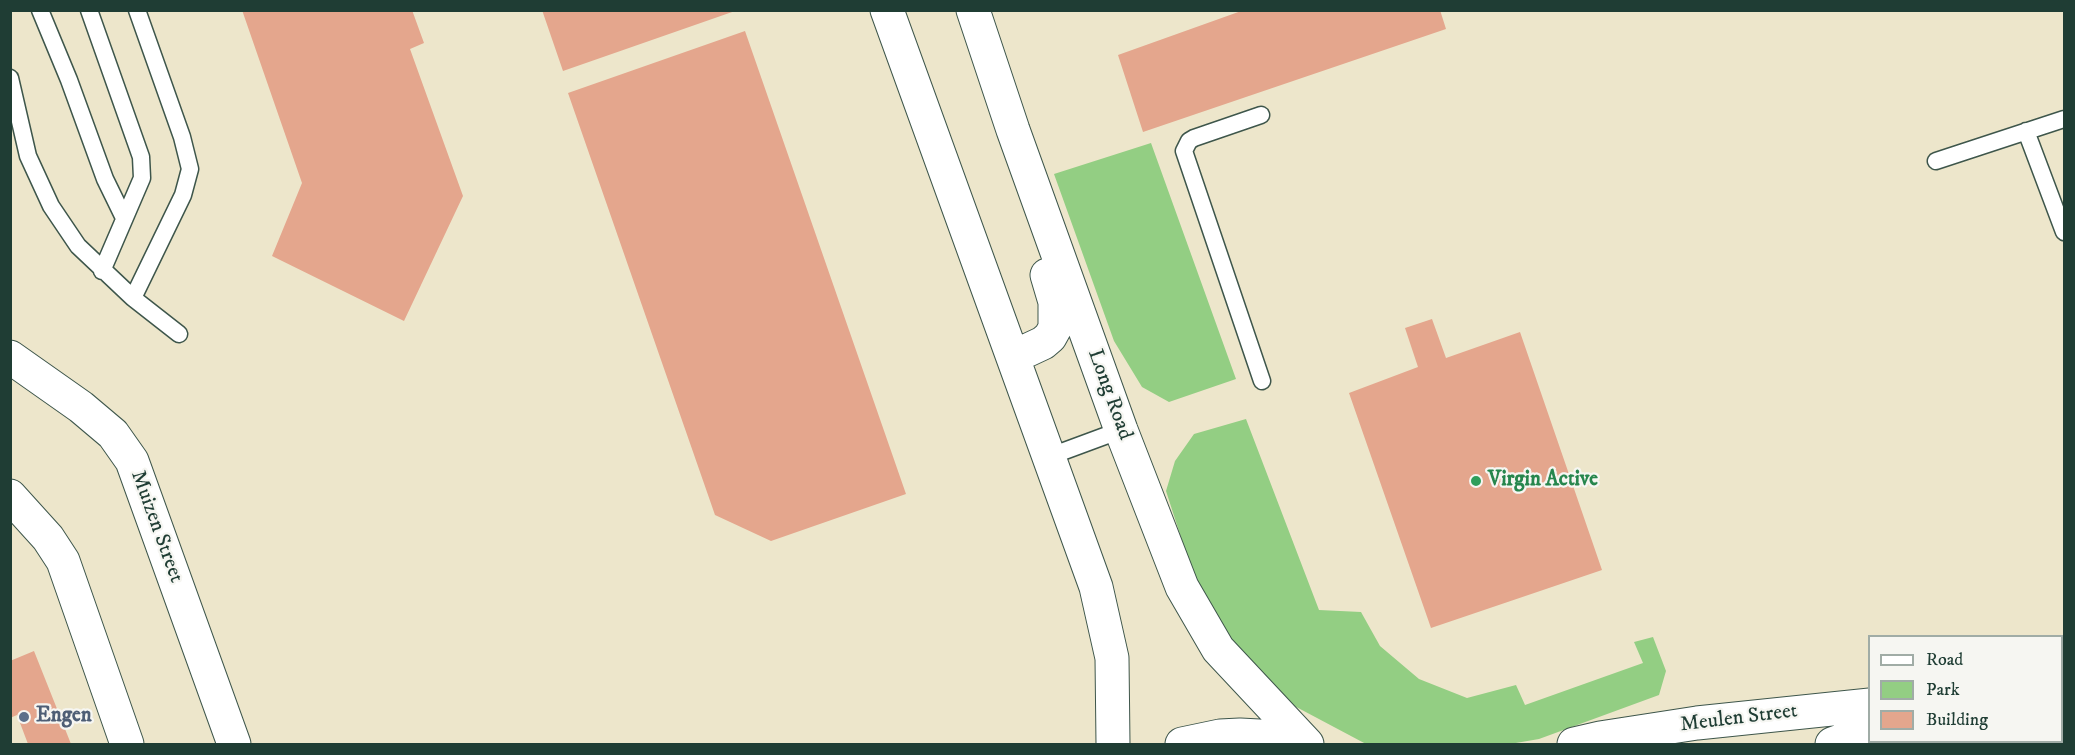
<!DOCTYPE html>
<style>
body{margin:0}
#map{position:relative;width:2075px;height:755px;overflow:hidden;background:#ede6cb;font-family:"IM FELL DW Pica",serif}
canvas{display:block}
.frame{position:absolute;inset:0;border:12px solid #1f3d34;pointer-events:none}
.legend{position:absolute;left:1868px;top:635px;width:195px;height:108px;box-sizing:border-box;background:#f6f6f2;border:2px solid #a0aca6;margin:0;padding:8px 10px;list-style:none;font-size:18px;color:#1f3d34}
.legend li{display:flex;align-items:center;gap:12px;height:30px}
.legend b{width:30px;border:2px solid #a0aca6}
</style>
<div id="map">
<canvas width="2075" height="755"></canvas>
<div class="frame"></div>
<ul class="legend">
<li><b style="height:8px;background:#fff"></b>Road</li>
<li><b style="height:16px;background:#93ce83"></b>Park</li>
<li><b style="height:16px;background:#e4a68d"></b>Building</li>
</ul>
</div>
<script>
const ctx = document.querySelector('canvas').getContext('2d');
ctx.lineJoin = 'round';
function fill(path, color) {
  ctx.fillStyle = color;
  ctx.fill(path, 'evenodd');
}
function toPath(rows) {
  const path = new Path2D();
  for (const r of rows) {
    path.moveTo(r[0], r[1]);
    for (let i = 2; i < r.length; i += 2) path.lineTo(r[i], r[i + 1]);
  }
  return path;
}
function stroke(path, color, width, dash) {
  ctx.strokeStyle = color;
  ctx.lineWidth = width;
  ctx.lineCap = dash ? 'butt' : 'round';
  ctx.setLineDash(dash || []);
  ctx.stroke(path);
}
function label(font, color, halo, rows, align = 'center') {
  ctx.font = font + ' "IM FELL DW Pica",serif';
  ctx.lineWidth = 4.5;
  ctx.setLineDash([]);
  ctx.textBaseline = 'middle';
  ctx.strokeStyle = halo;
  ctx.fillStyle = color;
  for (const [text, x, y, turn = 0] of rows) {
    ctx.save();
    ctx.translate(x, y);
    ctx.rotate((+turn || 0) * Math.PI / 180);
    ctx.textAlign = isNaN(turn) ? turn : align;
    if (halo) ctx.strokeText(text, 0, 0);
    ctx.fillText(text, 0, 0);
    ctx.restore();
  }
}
const green = toPath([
 [1151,143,1236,379,1169,402,1142,387,1114,341,1054,174],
 [1246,419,1319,610,1361,612,1380,646,1419,679,1467,698,1516,685,1525,705,1643,663,1634,642,1653,637,1666,671,1659,695,1539,739,1510,744,1366,744,1285,701,1228,642,1199,593,1166,491,1175,461,1194,434]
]);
const building = toPath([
 [242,10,412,10,424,43,410,49,463,196,404,321,272,256,302,183],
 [542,10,735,10,735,11,563,71],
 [1244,10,1440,10,1446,29,1143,132,1118,55],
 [745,31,906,494,771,541,715,515,568,93],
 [1432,319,1446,358,1520,332,1602,570,1431,628,1349,393,1418,367,1405,328],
 [34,651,71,744,28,744,17,715,10,718,10,661]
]);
const service = toPath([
 [40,10,69,80,105,179,124,218],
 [89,10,141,157,142,178,102,271],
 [10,78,28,156,51,206,78,246,133,298,179,334],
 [1261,115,1194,138,1189,141,1184,151,1262,381],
 [2026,131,2064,232],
 [1936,161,2064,119],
 [133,298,183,195,190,169,182,137,137,10],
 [1048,457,1121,430]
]);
const minor = toPath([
 [10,357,81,407,113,434,132,461,234,744],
 [10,496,48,538,63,561,127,744],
 [2062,659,2064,658],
 [1574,744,1600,738,1697,723,1870,705],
 [1832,744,1870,730]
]);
const tertiary = toPath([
 [887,10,1096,587,1112,658,1113,744],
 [973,10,1013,130,1121,430,1182,587,1218,649,1307,744],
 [1013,357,1043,343,1050,337,1055,328,1055,302,1047,275],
 [1182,744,1220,736,1240,735,1259,736,1293,744]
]);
const markers = [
 [1476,481,6,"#2e9e5b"],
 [24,717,6,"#5c6f8a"]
];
const streetNames = [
 ["Long Road",1109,395,70],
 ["Muizen Street",156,527,70],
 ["Meulen Street",1739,719,-7]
];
const leisureNames = [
 ["Virgin Active",1488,481]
];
const serviceNames = [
 ["Engen",36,717]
];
fill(green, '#93ce83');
fill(building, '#e4a68d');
stroke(service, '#3e564b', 19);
stroke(minor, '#3e564b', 35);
stroke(tertiary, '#3e564b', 35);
stroke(service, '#fff', 16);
stroke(minor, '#fff', 33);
stroke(tertiary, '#fff', 33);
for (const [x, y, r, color] of markers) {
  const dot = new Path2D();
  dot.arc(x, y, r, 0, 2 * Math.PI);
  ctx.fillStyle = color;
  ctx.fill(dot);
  stroke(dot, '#f6f6f2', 2);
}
label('21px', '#1f3d34', '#f6f6f2', streetNames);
label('bold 21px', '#27864d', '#f6f6f2', leisureNames, 'left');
label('bold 21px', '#4e5e75', '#f6f6f2', serviceNames, 'left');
</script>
